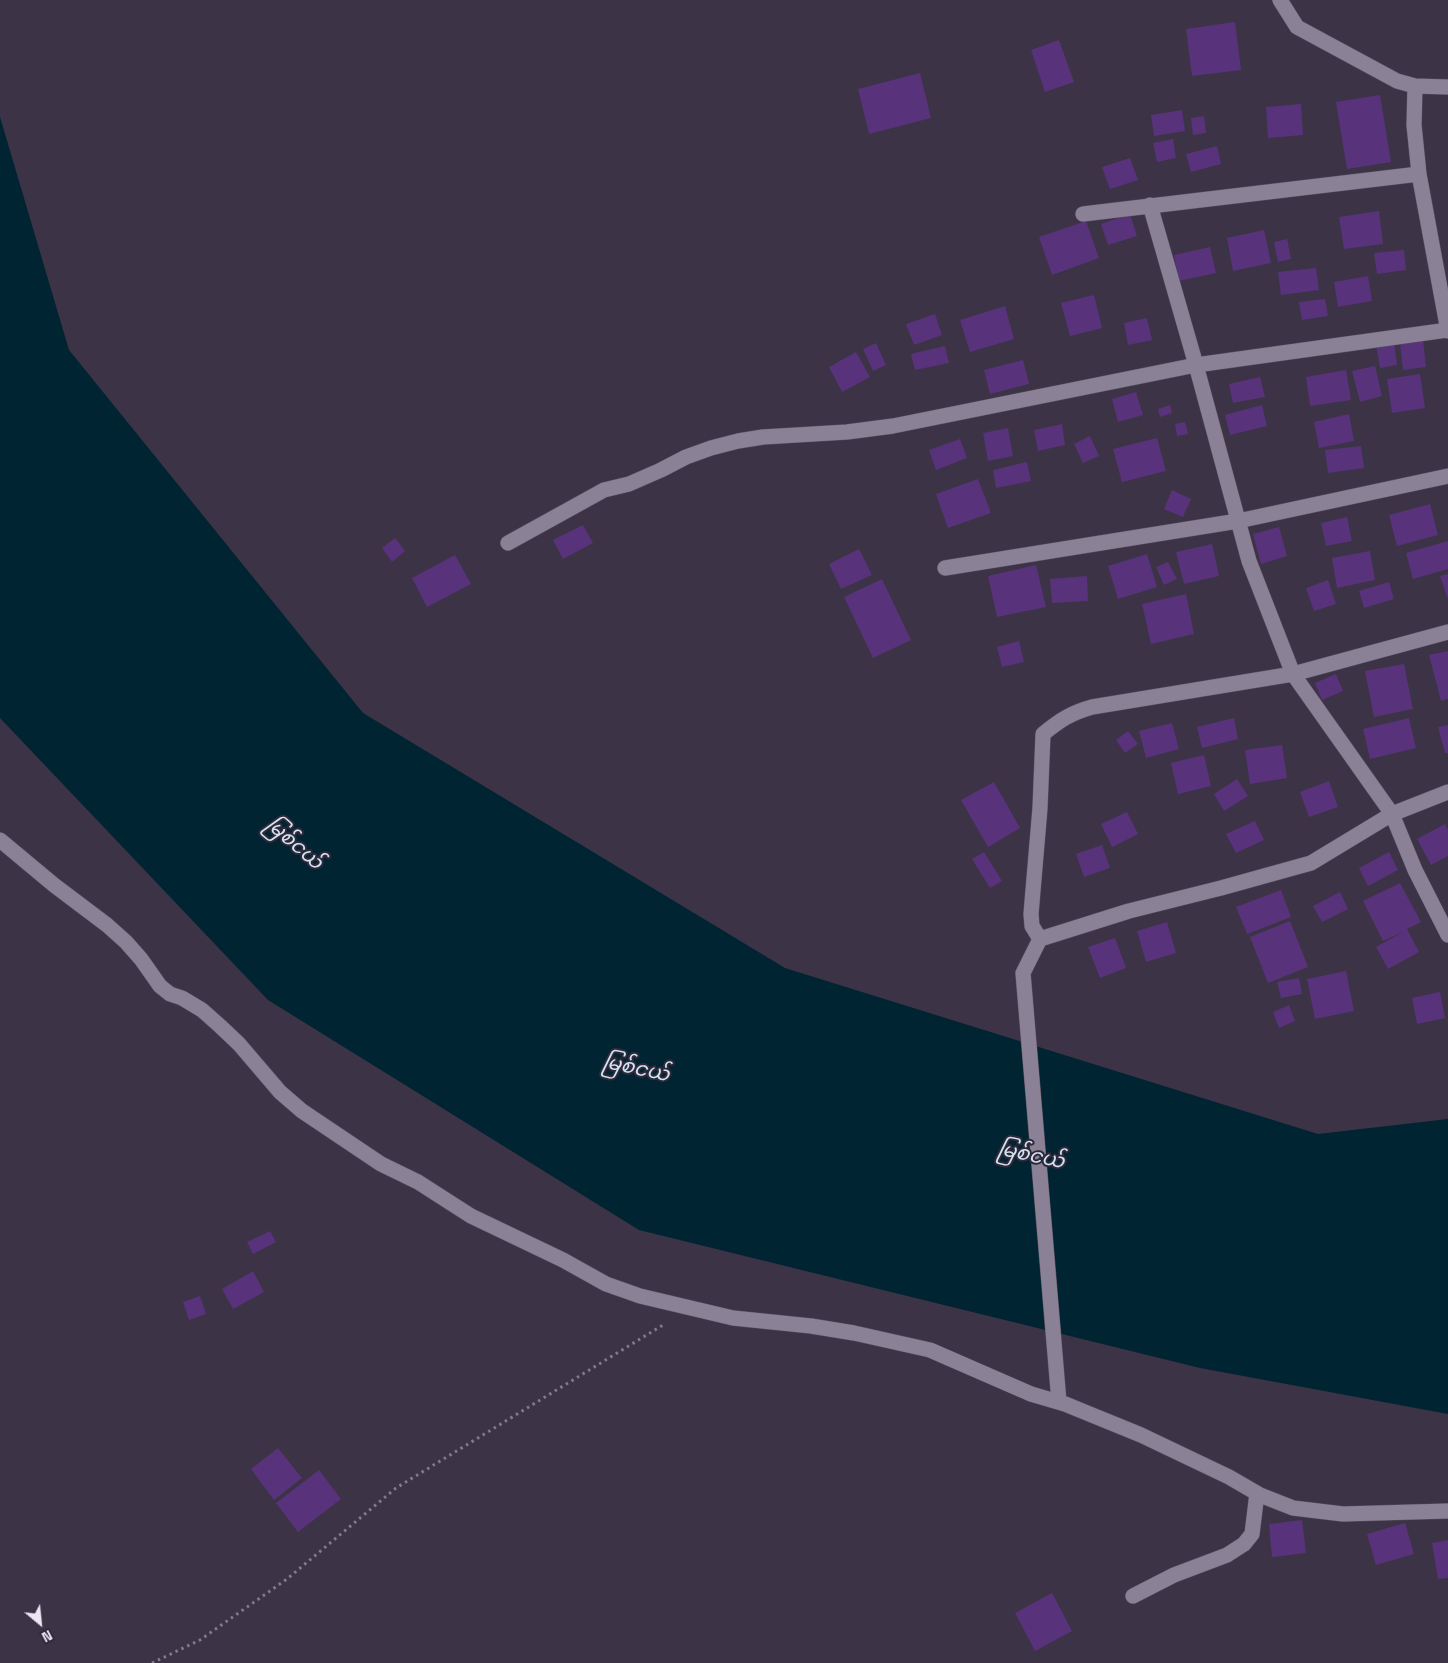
<!DOCTYPE html>
<meta charset="utf-8">
<style>
body{margin:0}
#map{position:relative;width:1448px;height:1663px;overflow:hidden;background:#3c3346;font-family:"Space Grotesk",sans-serif}
canvas{display:block}
.north{position:absolute;left:15px;top:1598px;width:50px;height:50px;-webkit-text-stroke:4px #31293b;paint-order:stroke;rotate:152deg;font-size:14px;font-weight:700;line-height:20px;text-align:center;color:#ece7f3}
.north::after{content:'';display:block;margin:auto;width:18px;height:22px;background:#ece7f3;clip-path:polygon(50% 0,100% 100%,50% 72%,0 100%)}
</style>
<div id="map">
<canvas width="1448" height="1663"></canvas>
<div class="north">N</div>
</div>
<script>
const context = document.querySelector('canvas').getContext('2d');
context.lineJoin = 'round';
function fill(path, color) { context.fillStyle = color; context.fill(path, 'evenodd'); }
function strokePath(path, color, width, dash) { context.strokeStyle = color; context.lineWidth = width; context.lineCap = dash ? 'butt' : 'round'; context.setLineDash(dash || []); context.stroke(path); }
function drawText(font, color, halo, rows, align = 'center') {
  context.font = font + ' "Space Grotesk","Noto Sans Myanmar",sans-serif'; context.lineWidth = 4; context.setLineDash([]); context.textBaseline = 'middle'; context.strokeStyle = halo; context.fillStyle = color; for (const [text, x, y, turn = 0] of rows) {
    context.save(); context.translate(x, y); context.rotate((+turn || 0) * Math.PI / 180); context.textAlign = isNaN(turn) ? turn : align; if (halo) context.strokeText(text, 0, 0); context.fillText(text, 0, 0); context.restore();
  }
}
fill(new Path2D(`
 M0 117 69 350 363 713 785 968 1318 1134 1448 1119V1414L1200 1368 639 1230 268 1000 0 718Z`), '#002432');
fill(new Path2D(`
 M1235 22 1241 70 1192 76 1186 29Z
 M1059 40 1074 82 1045 92 1031 50Z
 M920 73 931 118 869 134 858 89Z
 M1380 95 1391 162 1347 169 1336 102Z
 M1301 104 1303 135 1268 138 1266 107Z
 M1182 110 1185 131 1154 136 1151 115Z
 M1204 116 1206 133 1193 135 1191 118Z
 M1173 139 1176 158 1157 162 1153 143Z
 M1217 146 1221 164 1191 172 1186 154Z
 M1130 158 1138 180 1110 189 1102 167Z
 M1379 211 1383 244 1344 249 1339 217Z
 M1130 214 1137 236 1108 245 1101 224Z
 M1086 221 1099 258 1052 275 1039 237Z
 M1264 230 1271 263 1233 271 1227 238Z
 M1287 239 1291 259 1278 262 1274 242Z
 M1210 247 1216 273 1179 281 1174 255Z
 M1404 250 1406 270 1377 274 1374 253Z
 M1316 268 1319 290 1281 295 1278 272Z
 M1368 276 1372 301 1338 307 1334 282Z
 M1094 295 1102 328 1070 336 1061 303Z
 M1325 299 1328 316 1302 320 1299 302Z
 M1005 306 1014 339 970 352 960 320Z
 M935 314 942 335 914 345 906 324Z
 M1147 318 1152 340 1128 345 1124 323Z
 M1423 340 1426 367 1403 370 1400 343Z
 M1394 342 1397 365 1380 368 1376 345Z
 M876 343 886 365 873 371 863 349Z
 M945 346 949 363 915 370 911 354Z
 M856 352 870 377 842 392 829 367Z
 M1023 360 1029 384 990 394 984 370Z
 M1375 366 1382 396 1360 402 1352 371Z
 M1346 370 1351 400 1310 406 1306 377Z
 M1420 374 1425 408 1392 413 1387 379Z
 M1260 377 1265 397 1233 403 1229 384Z
 M1136 392 1143 415 1118 422 1112 399Z
 M1170 405 1172 413 1160 417 1158 409Z
 M1262 405 1267 426 1230 435 1225 415Z
 M1349 414 1354 441 1319 448 1314 422Z
 M1185 422 1188 434 1177 436 1175 424Z
 M1062 424 1065 445 1038 451 1034 430Z
 M1008 428 1013 456 988 461 983 433Z
 M1090 436 1099 456 1083 463 1074 444Z
 M1157 438 1166 471 1122 482 1113 449Z
 M960 439 967 458 936 470 929 450Z
 M1361 446 1364 468 1328 473 1325 450Z
 M1027 462 1031 481 996 488 993 470Z
 M978 479 991 513 948 528 936 494Z
 M1172 490 1191 499 1183 517 1164 509Z
 M1430 504 1438 535 1397 546 1389 515Z
 M1347 517 1352 541 1326 546 1321 523Z
 M583 525 593 543 563 559 553 540Z
 M1279 527 1287 556 1261 564 1253 534Z
 M395 538 405 551 392 562 382 548Z
 M1448 541V569L1413 579 1406 553Z
 M1212 544 1219 576 1184 584 1176 552Z
 M859 549 872 575 841 589 829 564Z
 M1370 551 1375 580 1337 588 1332 558Z
 M1147 554 1157 587 1118 599 1108 566Z
 M455 555 471 584 427 607 412 578Z
 M1168 562 1177 579 1164 585 1156 567Z
 M1036 565 1046 607 997 617 988 576Z
 M1448 574V599L1440 576Z
 M1087 576 1088 601 1052 603 1050 579Z
 M882 579 911 640 873 658 844 597Z
 M1328 580 1336 604 1314 611 1306 588Z
 M1389 582 1394 599 1364 608 1359 591Z
 M1186 594 1194 634 1151 644 1142 604Z
 M1019 641 1024 662 1002 667 997 647Z
 M1448 651V699L1441 701 1429 655Z
 M1404 664 1413 709 1374 717 1365 671Z
 M1336 674 1343 691 1322 700 1315 683Z
 M1234 718 1238 739 1202 748 1197 727Z
 M1409 718 1416 748 1370 759 1363 729Z
 M1172 723 1179 749 1146 758 1139 731Z
 M1448 725V753H1445L1438 727Z
 M1128 731 1138 744 1125 753 1116 740Z
 M1282 745 1287 778 1250 784 1245 750Z
 M1204 755 1211 786 1178 794 1171 763Z
 M1237 779 1248 796 1224 811 1214 794Z
 M1329 781 1338 807 1309 817 1300 792Z
 M994 782 1020 828 988 847 961 800Z
 M1127 812 1138 834 1112 847 1101 824Z
 M1255 821 1264 840 1236 853 1226 834Z
 M1445 824 1448 830V856L1431 865 1417 839Z
 M1102 845 1110 868 1084 877 1076 854Z
 M984 852 1002 881 990 888 972 859Z
 M1389 852 1398 870 1368 886 1359 868Z
 M1400 883 1421 922 1407 929 1419 952 1388 969 1376 947 1403 932 1383 941 1363 901Z
 M1281 890 1291 917 1247 934 1236 907Z
 M1340 892 1348 909 1322 922 1313 906Z
 M1290 921 1308 967 1268 983 1250 937Z
 M1167 922 1176 953 1146 962 1137 931Z
 M1115 938 1126 968 1100 978 1088 947Z
 M1346 971 1354 1011 1315 1019 1307 979Z
 M1299 978 1302 994 1281 998 1277 982Z
 M1440 992 1445 1018 1417 1024 1412 998Z
 M1289 1005 1295 1021 1279 1028 1273 1012Z
 M270 1231 276 1242 253 1254 247 1242Z
 M253 1271 264 1292 233 1309 222 1289Z
 M200 1296 206 1314 189 1320 183 1302Z
 M278 1448 302 1478 274 1500 251 1469Z
 M319 1470 341 1499 298 1532 276 1503Z
 M1302 1520 1306 1553 1272 1557 1269 1524Z
 M1405 1523 1414 1554 1376 1565 1367 1534Z
 M1448 1540V1578L1438 1579 1432 1543Z
 M1052 1593 1072 1631 1035 1651 1015 1613Z`), '#58337b');
const street = new Path2D(`
 M1280 0 1297 27 1397 81 1415 86 1448 87
 M1415 86 1414 125 1419 174 1448 331
 M1150 205 1196 365 1249 561 1293 674 1392 814 1415 870 1448 935
 M1083 214 1419 174
 M508 543 604 490 629 484 661 470 686 457 711 448 738 441 763 437 847 432 893 426 1196 365 1448 330
 M945 568 1238 521 1448 476
 M0 840 54 885 107 925 126 942 141 959 160 986 170 994 182 998 202 1010 220 1026 239 1044 280 1092 302 1111 381 1164 418 1182 471 1216 563 1260 606 1284 640 1296 733 1318 811 1326 854 1333 930 1350 1031 1394 1065 1404 1141 1435 1229 1477 1260 1495 1293 1508 1343 1514 1448 1511
 M1040 939 1032 926 1031 914 1040 808 1043 734C1060 720 1071 713 1092 707L1293 674 1448 632
 M1059 1402 1023 973 1040 939 1129 911 1221 888 1311 863 1392 814 1448 792
 M1133 1596 1174 1575 1227 1555 1244 1544 1252 1534 1257 1493`);
strokePath(street, '#575060', 16);
strokePath(new Path2D(`
 M152 1663 200 1640 287 1579 396 1488 663 1325`), '#827b8b', 3, [2.5, 4]);
strokePath(street, '#8a8196', 15);
drawText('italic 20px', '#cfe7f2', '#31293b', [
 ["မြစ်ငယ်",294,844,41],
 ["မြစ်ငယ်",636,1069,12],
 ["မြစ်ငယ်",1031,1156,12]
]);
</script>
